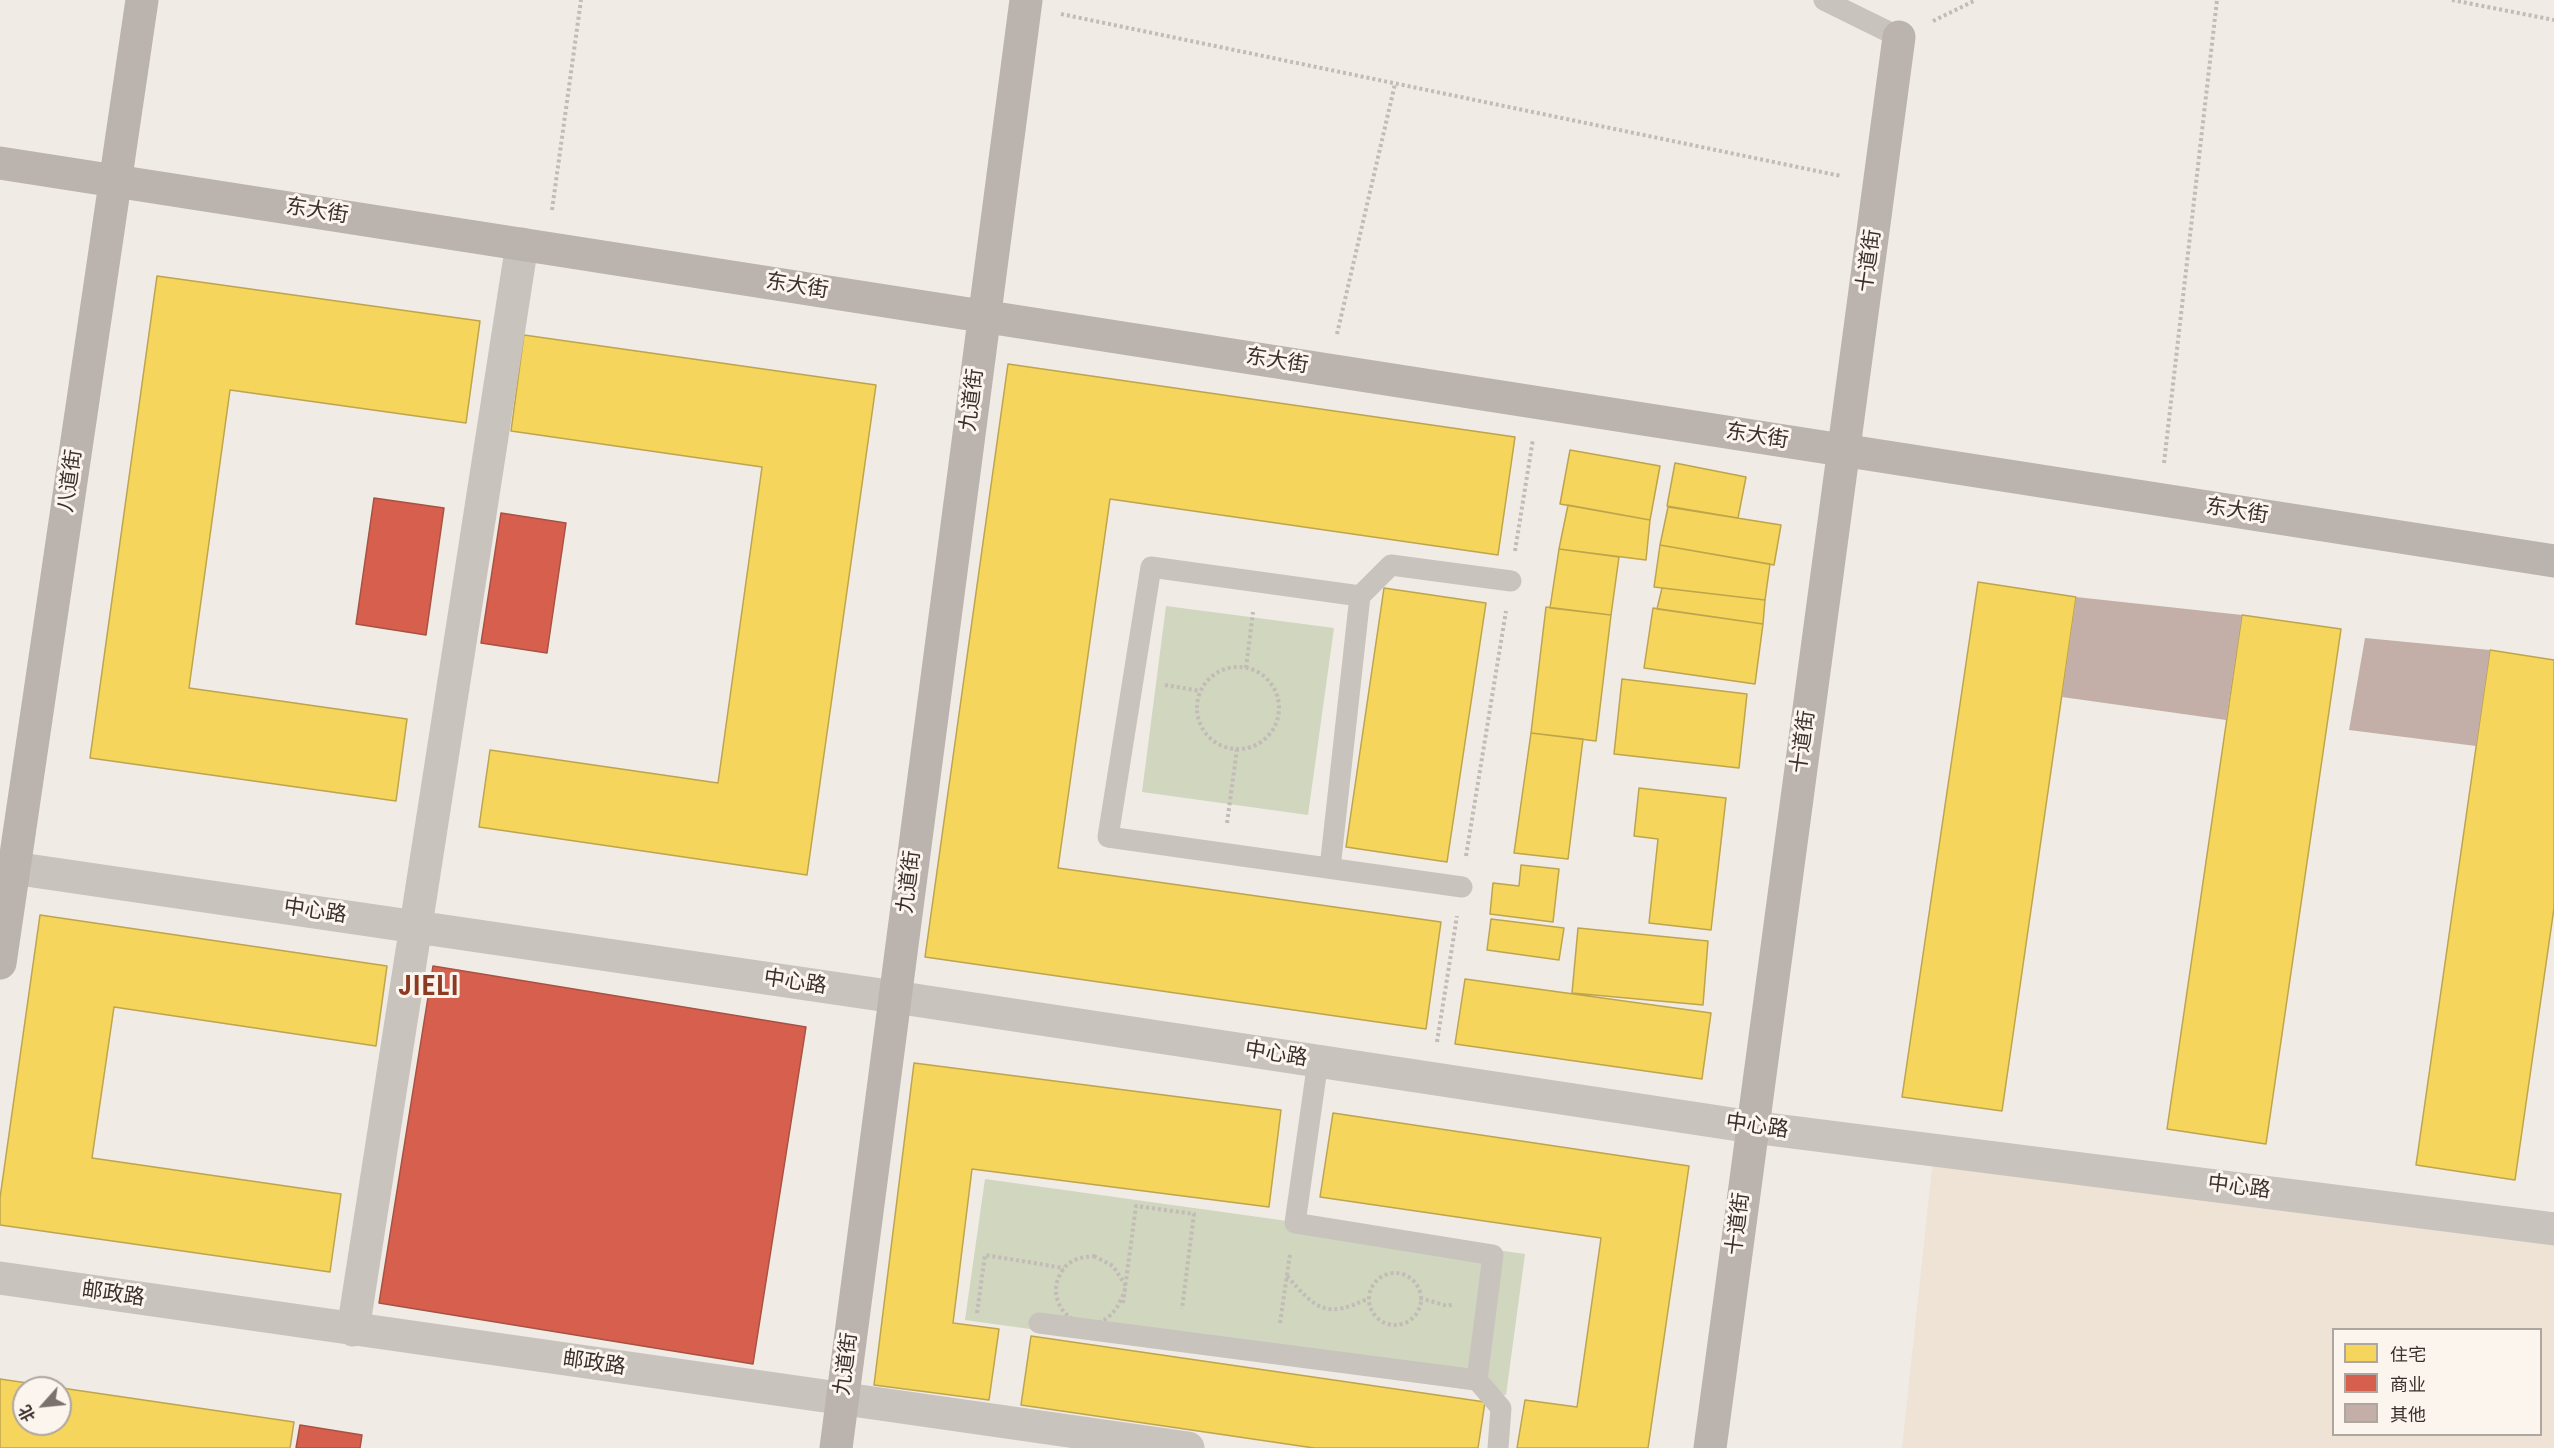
<!DOCTYPE html>
<meta charset="utf-8">
<style>
body{margin:0}
#map{position:relative;width:2554px;height:1448px;overflow:hidden;background:#f0ebe5;font-family:"Roboto Condensed","Noto Sans SC",sans-serif}
canvas{display:block}
.legend{position:absolute;left:2332px;top:1328px;width:210px;height:108px;box-sizing:border-box;background:#fbf5ee;border:2px solid #aea6a0;margin:0;padding:8px 10px;list-style:none;font-size:18px;color:#3b302b}
.legend li{display:flex;align-items:center;gap:12px;height:30px}
.legend b{width:30px;border:2px solid #aea6a0}
.north{position:absolute;left:12px;top:1376px;width:60px;height:60px;box-sizing:border-box;background:#fbf5ee;border:2px solid #aea6a0;border-radius:50%;rotate:243deg;font-size:16px;font-weight:700;line-height:24px;text-align:center;color:#3b302b}
.north::after{content:'';display:block;margin:auto;width:21px;height:27px;background:#7a716c;clip-path:polygon(50% 0,100% 100%,50% 72%,0 100%)}
</style>
<div id="map">
<canvas width="2554" height="1448"></canvas>
<ul class="legend">
<li><b style="height:16px;background:#f6d55c"></b>住宅</li>
<li><b style="height:16px;background:#d6604d"></b>商业</li>
<li><b style="height:16px;background:#c3afa7"></b>其他</li>
</ul>
<div class="north">北</div>
</div>
<script>
const context = document.querySelector('canvas').getContext('2d');
context.lineJoin = 'round';
function fill(path, color) { context.fillStyle = color; context.fill(path, 'evenodd'); }
function strokePath(path, color, width, dash) { context.strokeStyle = color; context.lineWidth = width; context.lineCap = dash ? 'butt' : 'round'; context.setLineDash(dash || []); context.stroke(path); }
function drawText(font, color, halo, rows, align = 'center') {
  context.font = font + ' "Roboto Condensed","Noto Sans SC",sans-serif'; context.lineWidth = 6; context.setLineDash([]); context.textBaseline = 'middle'; context.strokeStyle = halo; context.fillStyle = color; for (const [text, x, y, turn = 0] of rows) {
    context.save(); context.translate(x, y); context.rotate((+turn || 0) * Math.PI / 180); context.textAlign = isNaN(turn) ? turn : align; if (halo) context.strokeText(text, 0, 0); context.fillText(text, 0, 0); context.restore();
  }
}
fill(new Path2D(`
 M1166 606 1334 628 1308 815 1142 792Z
 M985 1179 1525 1254 1506 1395 965 1320Z`), '#d1d6bf');
fill(new Path2D(`
 M1934 1150 2554 1229V1448H1902ZM2334 1330H2540V1434H2334Z`), '#eee3d5');
const homes = new Path2D(`
 M157 276 480 321 466 423 230 390 189 688 407 719 396 801 90 758Z
 M524 335 876 385 807 875 479 827 490 750 718 783 762 467 511 431Z
 M1008 364 1515 437 1498 555 1110 499 1058 868 1441 922 1426 1029 925 957Z
 M1570 450 1660 466 1650 520 1560 504Z
 M1675 463 1746 477 1738 518 1667 506Z
 M1568 505 1650 520 1646 560 1559 549Z
 M1668 507 1781 525 1774 565 1660 545Z
 M1660 545 1770 564 1765 600 1654 587Z
 M1559 549 1619 557 1611 615 1550 608Z
 M1978 582 2076 597 2002 1111 1902 1097Z
 M1384 588 1486 603 1447 862 1346 847Z
 M1662 588 1765 600 1763 624 1657 609Z
 M1546 607 1611 615 1596 741 1531 733Z
 M1653 608 1763 624 1755 684 1644 668Z
 M2242 615 2341 629 2266 1144 2167 1129Z
 M2490 650 2554 660V908L2515 1180 2416 1165Z
 M1622 679 1747 694 1739 768 1614 754Z
 M1531 733 1583 739 1568 859 1514 853Z
 M1639 788 1726 798 1711 930 1649 923 1658 839 1634 836Z
 M1521 865 1559 869 1553 922 1490 914 1493 883 1519 886Z
 M40 915 387 966 376 1046 114 1007 92 1158 341 1194 330 1272 0 1225V1198Z
 M1491 919 1564 928 1559 960 1487 950Z
 M1578 928 1708 941 1703 1005 1572 993Z
 M1465 979 1711 1013 1702 1079 1455 1044Z
 M914 1063 1281 1110 1269 1207 972 1169 953 1323 999 1329 989 1400 874 1385Z
 M1333 1113 1689 1166 1648 1448H1517L1525 1400 1577 1407 1601 1238 1320 1197Z
 M1031 1336 1485 1402 1478 1448H1314L1021 1405Z
 M0 1379 294 1422 290 1448H0ZM24 1388H60V1424H24Z`);
fill(homes, '#f6d55c');
strokePath(homes, '#bea44d', 1.5);
const shops = new Path2D(`
 M374 498 444 508 426 635 356 624Z
 M501 513 566 523 547 653 481 643Z
 M433 966 806 1027 753 1364 379 1303Z
 M300 1425 362 1435 360 1448H296Z`);
fill(shops, '#d6604d');
strokePath(shops, '#a85243', 1.5);
fill(new Path2D(`
 M2076 597 2242 615 2226 720 2062 697Z
 M2365 638 2490 650 2476 746 2349 730Z`), '#c3afa7');
strokePath(new Path2D(`
 M2452 0 2554 20
 M1061 14 1841 176
 M1933 21 1976 0
 M552 210 581 0
 M1337 334 1395 84
 M2164 463 2217 0
 M1515 551 1533 439
 M1197 708a41 41 0 1 1 82 0a41 41 0 1 1-82 0Z
 M1246 668 1253 612
 M1165 685 1200 691
 M1227 823 1237 749
 M1466 856 1506 611
 M1437 1042 1457 916
 M1094 1256 1113 1266 1126 1286C1106 1359 1035 1312 1062 1271 1069 1260 1080 1257 1094 1256Z
 M1369 1299a26 26 0 1 1 52 0a26 26 0 1 1-52 0Z
 M1287 1276C1317 1310 1326 1319 1369 1298
 M1420 1298 1447 1306 1454 1304
 M1123 1303 1136 1206 1194 1214 1182 1309
 M977 1313 985 1255 1064 1268
 M1280 1323 1290 1254`), '#c2bbb6', 4, [3, 3]);
strokePath(new Path2D(`
 M1824 0 1899 37
 M1360 596 1391 565 1511 581
 M1330 868 1360 596 1151 567 1108 837 1462 887
 M1039 1323 1477 1380 1493 1255 1295 1223 1318 1061
 M1477 1380 1501 1408 1498 1448`), '#c9c3be', 21);
strokePath(new Path2D(`
 M0 866 895 997 1752 1127 2554 1229
 M0 1278 1188 1448
 M353 1330 522 244`), '#c9c3be', 33);
strokePath(new Path2D(`
 M0 163 2554 561
 M0 963 142 0
 M836 1448 1026 0
 M1710 1448 1899 37`), '#bab3ae', 33);
drawText('21px', '#3b302b', '#fbf5ee', [
 ["东大街",317,212,9],
 ["十道街",1870,261,-82],
 ["东大街",797,287,9],
 ["东大街",1277,362,9],
 ["九道街",973,400,-83],
 ["东大街",1757,437,9],
 ["八道街",71,481,-82],
 ["东大街",2237,512,9],
 ["十道街",1804,742,-82],
 ["九道街",910,882,-83],
 ["中心路",315,912,8],
 ["中心路",795,983,8],
 ["中心路",1276,1055,9],
 ["中心路",1757,1127,8],
 ["中心路",2239,1188,7],
 ["十道街",1739,1224,-83],
 ["邮政路",113,1295,8],
 ["邮政路",594,1364,8],
 ["九道街",847,1364,-83]
]);
context.letterSpacing = '1.5px';
drawText('bold 27px', '#8c3b22', '#fbf5ee', [
 ["JIELI",429,988]
]);
context.letterSpacing = '0px';
</script>
